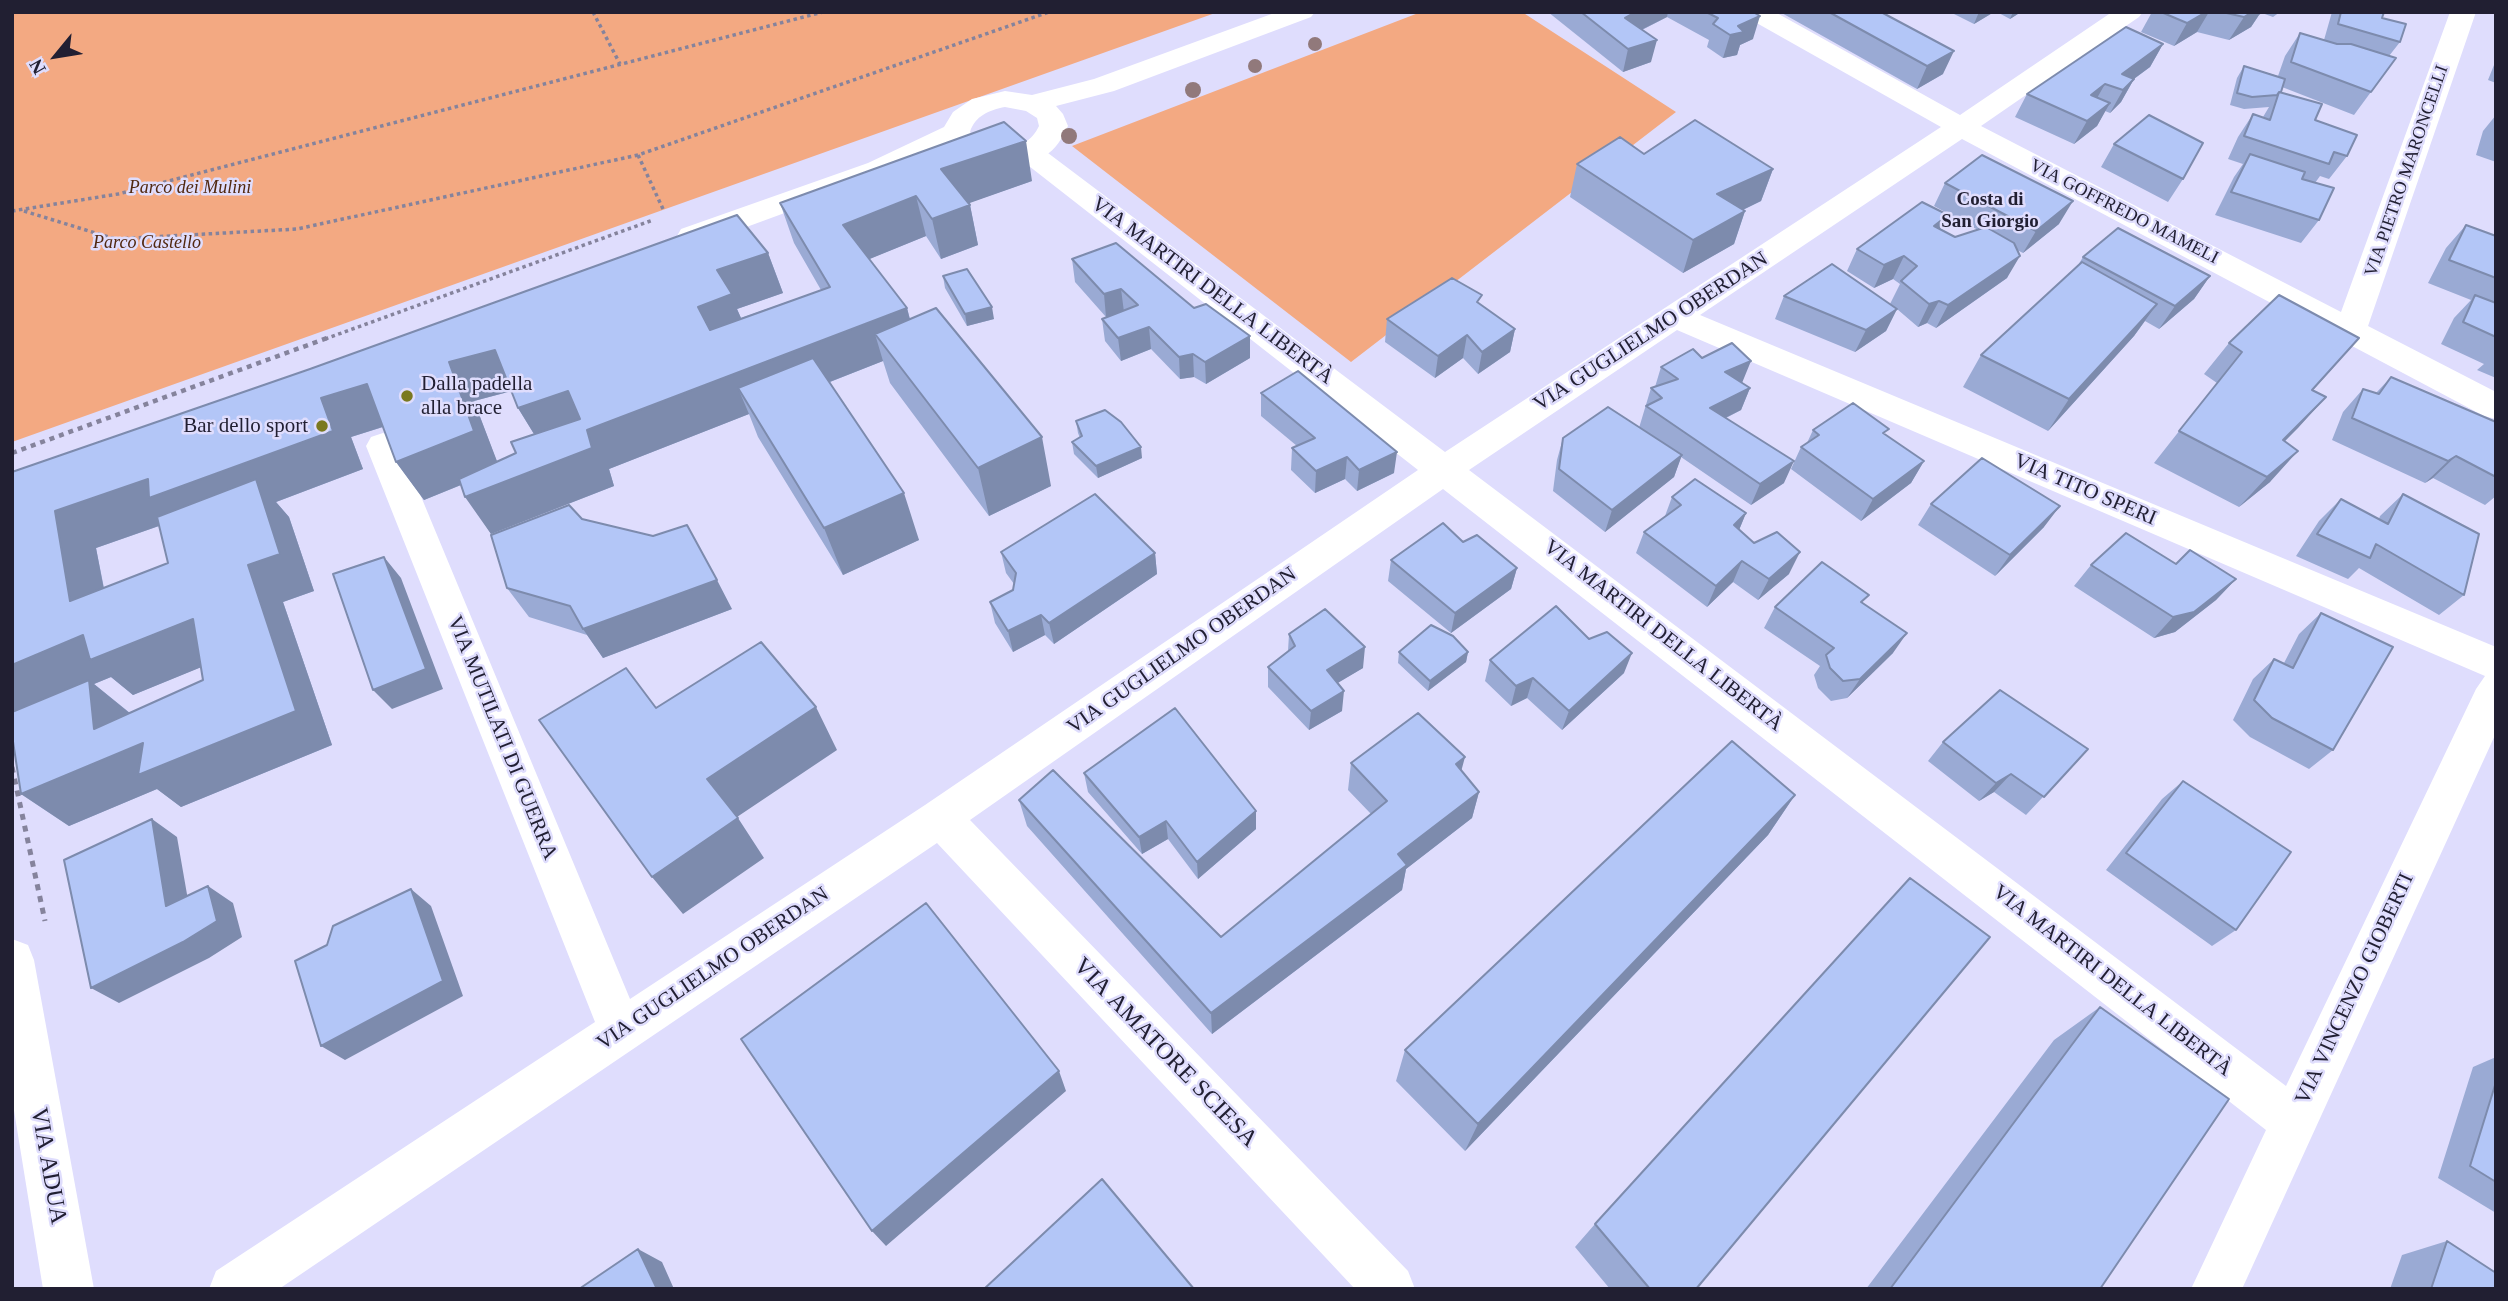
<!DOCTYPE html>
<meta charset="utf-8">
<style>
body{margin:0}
#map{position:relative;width:2508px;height:1301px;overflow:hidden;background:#dfddfd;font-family:Georgia,serif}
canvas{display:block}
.frame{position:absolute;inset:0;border:14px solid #211f32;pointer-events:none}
.north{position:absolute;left:21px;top:21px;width:70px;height:70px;-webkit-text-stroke:5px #dfddfd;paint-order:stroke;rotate:240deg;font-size:19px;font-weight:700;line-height:28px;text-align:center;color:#211f32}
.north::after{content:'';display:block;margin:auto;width:24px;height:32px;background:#211f32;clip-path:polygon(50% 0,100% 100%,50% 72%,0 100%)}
</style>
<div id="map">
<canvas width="2508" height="1301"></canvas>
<div class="frame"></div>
<div class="north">N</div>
</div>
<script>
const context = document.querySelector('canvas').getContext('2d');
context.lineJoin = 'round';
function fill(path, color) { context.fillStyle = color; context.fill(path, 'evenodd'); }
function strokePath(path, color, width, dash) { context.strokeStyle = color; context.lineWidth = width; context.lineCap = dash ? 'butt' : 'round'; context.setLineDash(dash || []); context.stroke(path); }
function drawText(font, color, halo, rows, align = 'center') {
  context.font = font + ' Georgia,serif'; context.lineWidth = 5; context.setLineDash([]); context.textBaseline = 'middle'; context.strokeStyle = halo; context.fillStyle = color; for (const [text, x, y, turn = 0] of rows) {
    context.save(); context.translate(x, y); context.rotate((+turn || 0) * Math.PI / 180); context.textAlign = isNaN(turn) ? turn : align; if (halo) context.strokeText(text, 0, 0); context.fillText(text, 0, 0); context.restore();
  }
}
fill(new Path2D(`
 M12 12H1218L12 442Z
 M1421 12H1522L1676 112 1351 362 1072 146Z`), '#f3a982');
strokePath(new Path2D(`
 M593 12 620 64
 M638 155 663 209
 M12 211 118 194 823 12
 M24 211 115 239 297 229 638 155 1049 12
 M325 339 653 220`), '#85839c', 3.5, [3.5, 3.5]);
strokePath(new Path2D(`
 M12 453 330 337`), '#85839c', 4.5, [5, 5]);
strokePath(new Path2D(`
 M12 767 45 921`), '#85839c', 5, [6, 6]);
fill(new Path2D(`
 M1742 12H1775L1960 115 2112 12H2143L2139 17 1981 126 2341 312 2450 12H2476L2368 326 2496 392V419L2484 416 1962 139 1700 315 2496 647V733L2242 1289H2191L2266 1130 1443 489 970 820 1408 1271 1415 1289H1355L937 843 279 1289H209L216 1271 595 1022 366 446 371 437 383 433 395 437 400 446 630 999 925 805 1418 470 1020 159 1016 153 1020 147 1030 144 1040 147 1445 452 1941 127 1746 17ZM1677 330 2485 676 2476 689 2286 1086 1469 470Z
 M12 939 28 945 34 960 94 1289H43L12 1098Z`), '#fff');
fill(new Path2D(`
 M1277 12H1315L1311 17 1114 91 1056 106 1063 114 1068 126C1062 138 1056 150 1044 156 1020 169 965 171 950 146L888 175 703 243 692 246 681 243 677 236 681 229 868 163 944 127 953 112 972 99 1005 91 1032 95 1094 79ZM1005 107 1026 111 1037 118 1039 126C1027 152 999 150 976 142L970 132C975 116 989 110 1005 107Z`), '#fff');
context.fillStyle = '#91797b';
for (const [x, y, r] of [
 [1315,44,7],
 [1255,66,7],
 [1193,90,8],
 [1069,136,8]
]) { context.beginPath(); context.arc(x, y, r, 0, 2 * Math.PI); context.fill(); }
fill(new Path2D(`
 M1548 12H1753V39L1740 45 1737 55 1723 58 1707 47 1709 40 1667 17 1642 30 1651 62 1623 72Z
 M1780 12H1881L1943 74 1917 89Z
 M1954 12H1994L1974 24 1954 14Z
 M1997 12H2021L2010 19Z
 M2152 12H2280L2273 17 2262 13 2259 15 2251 27 2229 40 2197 32 2174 46 2141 32Z
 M2332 12H2384L2382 18 2400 42 2389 56 2379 81 2354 115 2282 87 2281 92 2315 120 2347 156 2329 179 2320 176 2315 183 2319 220 2301 243 2215 215 2234 177 2243 164 2228 159 2238 137 2253 114 2263 117 2269 107 2244 109 2230 105 2237 78 2244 66 2278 76 2285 56 2300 33 2324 40Z
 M2163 44 2150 67 2134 79 2121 102 2110 113 2105 111 2097 126 2074 144 2015 117 2027 94Z
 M2496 60V83L2488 80Z
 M2496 115V162L2476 155 2483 131Z
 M2114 144 2183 179 2168 202 2101 167Z
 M1644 154 1773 169 1761 201 1743 210 1745 211 1734 244 1683 273 1570 197 1577 164Z
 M1032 181 968 203 970 205 978 245 941 259 926 236 869 259 907 308 910 319 1051 486 989 516 890 383 883 361 830 382 919 540 843 575 758 437 749 414 609 469 614 486 491 534 461 485 424 500 396 462 383 427 351 437 363 469 276 502 289 517 314 591 283 602 332 745 181 807 157 789 69 826 21 794 12 472 768 253 783 293 737 309 741 318 821 290 794 243 780 203ZM512 391 518 408 534 434 516 453 497 462 474 401ZM159 526 168 563 104 588 96 548ZM201 667 203 680 130 713 94 684 111 677 133 695Z
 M1945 183 2059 224 2023 253 2017 250 2007 278 1936 328 1927 323 1918 327 1897 309 1886 331 1855 352 1775 319 1784 296 1890 304 1900 284 1893 279 1874 288 1847 271 1857 249 1941 230 1955 237 1978 230 1934 206Z
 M2466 225 2496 236V378L2477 370 2484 364 2441 344 2454 318 2471 300 2428 283 2446 248Z
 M2083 257 2210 276 2194 299 2159 329 2145 321 2134 336 2048 431 1963 387 1981 355 2077 267Z
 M1072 259 1194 308 1250 336V358L1206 384 1194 377 1180 379 1151 349 1121 361 1105 341 1102 319 1106 317 1075 282Z
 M943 276 994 319 967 326 945 288Z
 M1480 305 1515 329 1510 352 1478 374 1463 358 1435 378 1385 342 1387 319Z
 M2359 338 2313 390 2326 397 2285 441 2270 482 2239 507 2154 463 2217 383 2204 374 2229 343Z
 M1702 358 1750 388 1741 410 1726 418 1784 483 1751 505 1681 457 1674 477 1605 532 1553 491 1557 460 1563 438 1639 428 1651 388 1655 387 1661 367Z
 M2391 377 2496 422V496L2485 505 2433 478 2425 483 2332 440 2343 412 2363 389 2376 393Z
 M1261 393 1394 473 1357 491 1345 479 1315 493 1291 470 1292 448 1297 446 1261 416Z
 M1076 421 1142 458 1098 478 1074 454 1072 442 1080 438 1078 433Z
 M1813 430 1886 435 1924 461 1911 483 1861 521 1791 469 1801 447 1807 443Z
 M2403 494 2464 595 2439 615 2359 568 2348 579 2296 556 2319 521 2341 499 2379 519 2380 516Z
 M1672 497 1746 513 1739 530 1789 574 1758 600 1733 582 1707 607 1636 553 1644 532 1665 516Z
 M1931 504 2044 527 1995 576 1918 525Z
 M582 519 732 609 603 658 587 635 529 617 507 588Z
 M1463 542 1517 568 1511 589 1451 633 1388 581 1391 560Z
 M1001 552 1155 553 1157 574 1054 644 1045 635 1013 652 995 623 990 602 1013 590 1014 584 1006 573Z
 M2176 564 2236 579 2216 600 2175 632 2154 638 2074 586 2091 565Z
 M1864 604 1893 653 1847 698 1831 701 1818 688 1814 675 1820 666 1764 628 1775 607Z
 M2321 613 2333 750 2309 769 2250 737 2233 720 2253 679 2274 659 2284 663 2299 634Z
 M1289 634 1363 668 1337 683 1342 711 1309 730 1268 687V667L1288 651Z
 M1399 652H1468L1466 662 1428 691 1398 663Z
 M1490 660 1624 673 1562 730 1527 698 1511 706 1485 681Z
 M1943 742 2088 749 2026 815 1994 792 1979 801 1928 761Z
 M1351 763 1461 771 1479 792 1472 818 1406 869 1402 890 1212 1034 1027 826 1019 800 1221 937 1371 814 1348 790Z
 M1084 773 1256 811V829L1198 879 1168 839 1142 854 1088 792Z
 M2183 781 2236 930 2212 946 2106 870 2162 799Z
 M1795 795 1768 835 1465 1151 1396 1081 1405 1050Z
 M2100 1007V1289H1866L2054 1040Z
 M2496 1057V1213L2438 1178 2473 1067Z
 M1595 1224 1696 1289H1610L1575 1247Z
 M2447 1241 2496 1289H2390L2402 1255Z`), '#9aaad4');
fill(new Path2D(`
 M1636 12H1668L1667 17 1619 41 1625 18Z
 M1979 12H1994L1974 24Z
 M2013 12H2021L2010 19Z
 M2206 12H2209L2197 32 2174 46 2187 23Z
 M2252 12H2262L2259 15 2251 27 2229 40 2244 17Z
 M1760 16 1753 39 1740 45 1737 55 1723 58 1730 35 1738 26Z
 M1657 40 1651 62 1623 72 1628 49Z
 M2163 44 2150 67 2120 89 2122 74Z
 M1954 51 1943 74 1917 89 1927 66Z
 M2134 79 2121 102 2110 113 2123 90Z
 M2105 84 2092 107 2079 118 2091 95Z
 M2110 103 2097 126 2074 144 2087 121Z
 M1026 141 1032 181 950 210 941 169Z
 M1773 169 1761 201 1707 227 1717 194Z
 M916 196 926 236 855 265 843 225Z
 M2073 201 2059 224 2023 253 2036 231Z
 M970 205 978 245 941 259 932 219Z
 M1745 211 1734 244 1683 273 1693 240Z
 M1948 215 1937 238 1934 226Z
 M768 253 783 293 737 309 748 334 715 346 698 307 717 270Z
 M1904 256 1893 279 1874 288 1884 265Z
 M2020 256 2007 278 1936 328 1948 305Z
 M2210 276 2194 299 2159 329 2175 306Z
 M1121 289 1124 312 1106 317 1104 294Z
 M1939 301 1927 323 1918 327 1929 304Z
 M2157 304 2134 336 2048 431 2069 399Z
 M992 307 994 319 967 326 965 314Z
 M907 308 917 348 875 334 883 361 753 412 738 388 749 414 609 469 614 486 491 534 465 497 542 447 518 408 568 391Z
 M1897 309 1886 331 1855 352 1866 330Z
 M1149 327 1151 349 1121 361 1118 338Z
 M1515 329 1510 352 1478 374 1482 352Z
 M1467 335 1463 358 1435 378 1438 356Z
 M1250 336V358L1206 384 1205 362Z
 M2359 338 2331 370 2284 421 2312 390Z
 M495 350 519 389 474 401 500 469 424 500 396 462 449 362Z
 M1193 354 1194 377 1180 379 1179 357Z
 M1751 361 1742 383 1725 372Z
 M367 384 395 423 351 437 363 469 276 502 289 517 314 591 283 602 332 745 181 807 157 789 69 826 21 794 124 751 94 729 90 686 17 718 12 714V665L83 635 105 654 193 619 231 655 133 695 111 677 94 684 132 715 136 746 143 743 168 763 296 711 248 565 280 554 265 506 186 535 173 521 96 548 113 637 70 601 55 511 148 479 162 493 333 431 321 398Z
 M1750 388 1741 410 1701 430 1710 408Z
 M2326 397 2298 428 2255 471 2283 440Z
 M1042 437 1051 486 989 516 978 468Z
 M1141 447 1142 458 1098 478 1096 466Z
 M2298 451 2270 482 2239 507 2267 477Z
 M1397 452 1394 473 1357 491 1359 470Z
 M1682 455 1674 477 1605 532 1612 510Z
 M2456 456 2433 478 2425 483 2448 461Z
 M1347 457 1345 479 1315 493 1316 471Z
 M1794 461 1784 483 1751 505 1760 484Z
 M1924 461 1911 483 1861 521 1873 499Z
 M904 493 919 540 843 575 824 528Z
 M2060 506 2044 527 1995 576 2010 555Z
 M1746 513 1737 535 1734 525Z
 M1800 552 1789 574 1758 600 1769 579Z
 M1155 553 1157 574 1054 644 1049 623Z
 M384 557 401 578 443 689 392 709 373 690Z
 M1742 561 1733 582 1707 607 1716 586Z
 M1517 568 1511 589 1451 633 1455 613Z
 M2236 579 2216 600 2175 632 2154 638 2173 617Z
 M717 580 732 609 603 658 583 629Z
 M1041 615 1045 635 1013 652 1008 631Z
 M1907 633 1893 653 1847 698 1860 679Z
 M1365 647 1363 668 1326 690 1327 670Z
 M1468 652 1466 662 1428 691 1430 681Z
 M1632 653 1624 673 1562 730 1569 711Z
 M1533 678 1527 698 1511 706 1516 686Z
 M1344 691 1342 711 1309 730 1311 711Z
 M816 707 837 750 734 819 707 779Z
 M1465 757 1458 783 1456 764Z
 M2011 774 1994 792 1979 801 1996 783Z
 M1479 792 1472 818 1406 869 1402 890 1212 1034 1211 1013 1398 854Z
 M1795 795 1768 835 1465 1151 1478 1124Z
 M1256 811V829L1198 879 1197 862Z
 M738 818 764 858 683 914 652 877Z
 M152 819 177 837 192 923 166 906Z
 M1166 821 1168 839 1142 854 1139 837Z
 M208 886 233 903 242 937 209 958 119 1003 91 988Z
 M411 889 431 906 463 996 345 1060 321 1046Z
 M1059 1071 1066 1091 886 1246 872 1231Z
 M638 1249 662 1262 674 1289H657Z`), '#7d8bad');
const building = new Path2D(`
 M1581 12H1636L1625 18 1657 40 1628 49Z
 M1706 12H1753L1760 16 1738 26 1744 32 1730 35 1713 24 1718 18Z
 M1829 12H1881L1954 51 1927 66Z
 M2161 12H2206L2187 23Z
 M2222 12H2252L2244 17Z
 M2341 12H2384L2382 18 2406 24 2400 42 2338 24Z
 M2126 27 2163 44 2122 74 2134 79 2123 90 2105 84 2091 95 2110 103 2087 121 2027 94Z
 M2300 33 2337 44H2351L2396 58 2371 92 2291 62Z
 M2244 66 2285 79 2281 92H2279L2277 95 2252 97 2237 93Z
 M2279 92 2322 104 2315 120 2357 135 2347 156 2334 152 2329 164 2244 136 2253 114 2270 120Z
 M2149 115 2203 143 2183 179 2114 144Z
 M1695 120 1773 169 1717 194 1745 211 1693 240 1577 164 1620 137 1644 154Z
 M1004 122 1026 141 941 169 970 205 932 219 916 196 843 225 907 308 587 430 592 448 465 497 459 479 516 453 511 442 580 419 568 391 518 408 495 350 449 362 474 431 396 462 367 384 321 398 333 431 149 498 148 479 55 511 70 601 168 563 157 517 256 479 280 554 248 565 296 711 138 775 143 743 21 794 12 735V712L89 680 94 729 203 680 193 619 90 660 83 635 12 665V472L310 369 737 215 768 253 717 270 732 294 698 307 710 330 830 287 780 203Z
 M2250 154 2305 172 2302 179 2334 188 2319 220 2231 192Z
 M1982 155 2073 201 2036 231 1945 183Z
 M1922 202 1948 215 1934 226 1955 237 1986 227 2014 243 2020 256 1948 305 1939 301 1929 304 1901 281 1917 266 1904 256 1884 265 1857 249Z
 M2466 225 2496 236V278L2449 260Z
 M2118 228 2210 276 2175 306 2083 257Z
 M1116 243 1194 308 1206 304 1250 336 1205 362 1193 354 1179 357 1149 327 1118 338 1102 319 1138 305 1121 289 1104 294 1072 259Z
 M2082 262 2157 304 2069 399 1981 355Z
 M1832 264 1897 309 1866 330 1784 296Z
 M967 269 992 307 965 314 943 276Z
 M1452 278 1482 295 1477 302 1515 329 1482 352 1467 335 1438 356 1387 319Z
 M2279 295 2359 338 2312 390 2326 397 2283 440 2298 451 2267 477 2179 431 2242 352 2229 343Z
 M2475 295 2496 303V337L2463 322Z
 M936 308 1042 437 978 468 875 334Z
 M1732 343 1751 361 1725 372 1750 388 1710 408 1794 461 1760 484 1646 406 1662 398 1651 388 1678 379 1661 367 1693 349 1702 358Z
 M813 358 904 493 824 528 738 388Z
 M1298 371 1397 452 1359 470 1347 457 1316 471 1292 448 1315 438 1261 393Z
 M2391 377 2496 422V477L2456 456 2448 461 2352 418 2363 389 2379 394Z
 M1853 403 1889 429 1883 433 1924 461 1873 499 1801 447 1819 435 1813 430Z
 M1608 407 1682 455 1612 510 1559 469 1563 438Z
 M1105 410 1121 422 1141 447 1096 466 1072 442 1082 436 1076 421Z
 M1982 458 2060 506 2010 555 1931 504Z
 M1695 479 1746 513 1734 525 1754 543 1777 532 1800 552 1769 579 1742 561 1716 586 1644 532 1681 505 1672 497Z
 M1095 494 1155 553 1049 623 1041 615 1008 631 990 602 1013 590 1016 573 1001 552Z
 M2403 494 2479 534 2464 595 2376 544 2370 558 2317 534 2341 499 2388 524Z
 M569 505 582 519 653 536 687 525 717 580 583 629 570 606 507 588 491 535Z
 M1443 523 1463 542 1477 535 1517 568 1455 613 1391 560Z
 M2126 533 2176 564 2190 550 2236 579 2194 612 2173 617 2091 565Z
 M384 557 426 669 373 690 333 574Z
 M1822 562 1869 595 1861 602 1907 633 1860 679 1843 681 1830 668 1826 655 1834 648 1775 607Z
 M1556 606 1589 639 1607 632 1632 653 1569 711 1533 678 1516 686 1490 660Z
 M1325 609 1365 647 1327 670 1344 691 1311 711 1268 667 1295 646 1289 634Z
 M2321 613 2393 647 2333 750 2272 718 2254 700 2274 659 2293 668Z
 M1431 625 1453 636 1468 652 1430 681 1399 652Z
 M761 642 816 707 707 779 738 818 652 877 539 720 626 668 656 708Z
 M2000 690 2088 749 2044 797 2011 774 1996 783 1943 742Z
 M1175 708 1256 811 1197 862 1166 821 1139 837 1084 773Z
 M1418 713 1465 757 1456 764 1479 792 1398 854 1407 865 1211 1013 1019 800 1053 770 1221 937 1387 801 1351 763Z
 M1732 741 1795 795 1478 1124 1405 1050Z
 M2183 781 2291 852 2236 930 2126 853Z
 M152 819 166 906 208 886 217 921 183 942 91 988 64 860Z
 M1910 878 1990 937 1696 1289H1650L1595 1224Z
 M411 889 443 981 321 1046 295 961 327 945 333 926Z
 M926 903 1059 1071 872 1231 741 1039Z
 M2100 1007 2229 1099 2100 1289H1890Z
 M2496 1082V1182L2470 1166Z
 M1102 1179 1194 1289H984Z
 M2447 1241 2496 1273V1289H2431Z
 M638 1249 657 1289H579Z`);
fill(building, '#b3c6f7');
strokePath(building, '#7d8bad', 2);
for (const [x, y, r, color] of [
 [407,396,7,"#7a791f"],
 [322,426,7,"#7a791f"]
]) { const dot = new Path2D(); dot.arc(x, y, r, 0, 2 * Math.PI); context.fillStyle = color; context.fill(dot); strokePath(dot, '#dfddfd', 2.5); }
drawText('18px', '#211f32', '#dfddfd', [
 ["VIA PIETRO MARONCELLI",2407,171,-71],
 ["VIA GOFFREDO MAMELI",2124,212,27]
]);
drawText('italic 18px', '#512810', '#dfddfd', [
 ["Parco dei Mulini",190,188],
 ["Parco Castello",147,243]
]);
drawText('bold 19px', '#211f32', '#dfddfd', [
 ["Costa di",1990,200],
 ["San Giorgio",1990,222]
]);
drawText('21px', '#211f32', '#dfddfd', [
 ["VIA MARTIRI DELLA LIBERTÀ",1212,291,37],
 ["VIA GUGLIELMO OBERDAN",1651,332,-33],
 ["VIA TITO SPERI",2085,490,23],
 ["VIA MARTIRI DELLA LIBERTÀ",1663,636,38],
 ["VIA GUGLIELMO OBERDAN",1182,651,-35],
 ["VIA MUTILATI DI GUERRA",502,738,68],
 ["VIA GUGLIELMO OBERDAN",713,969,-34],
 ["VIA MARTIRI DELLA LIBERTÀ",2112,981,38],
 ["VIA VINCENZO GIOBERTI",2355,989,-65]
]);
drawText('21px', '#211f32', '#dfddfd', [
 ["Dalla padella",421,384],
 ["alla brace",421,408],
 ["Bar dello sport",308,426,"right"]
], 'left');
drawText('24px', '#211f32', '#dfddfd', [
 ["VIA AMATORE SCIESA",1165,1053,46],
 ["VIA ADUA",48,1166,80]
]);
</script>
